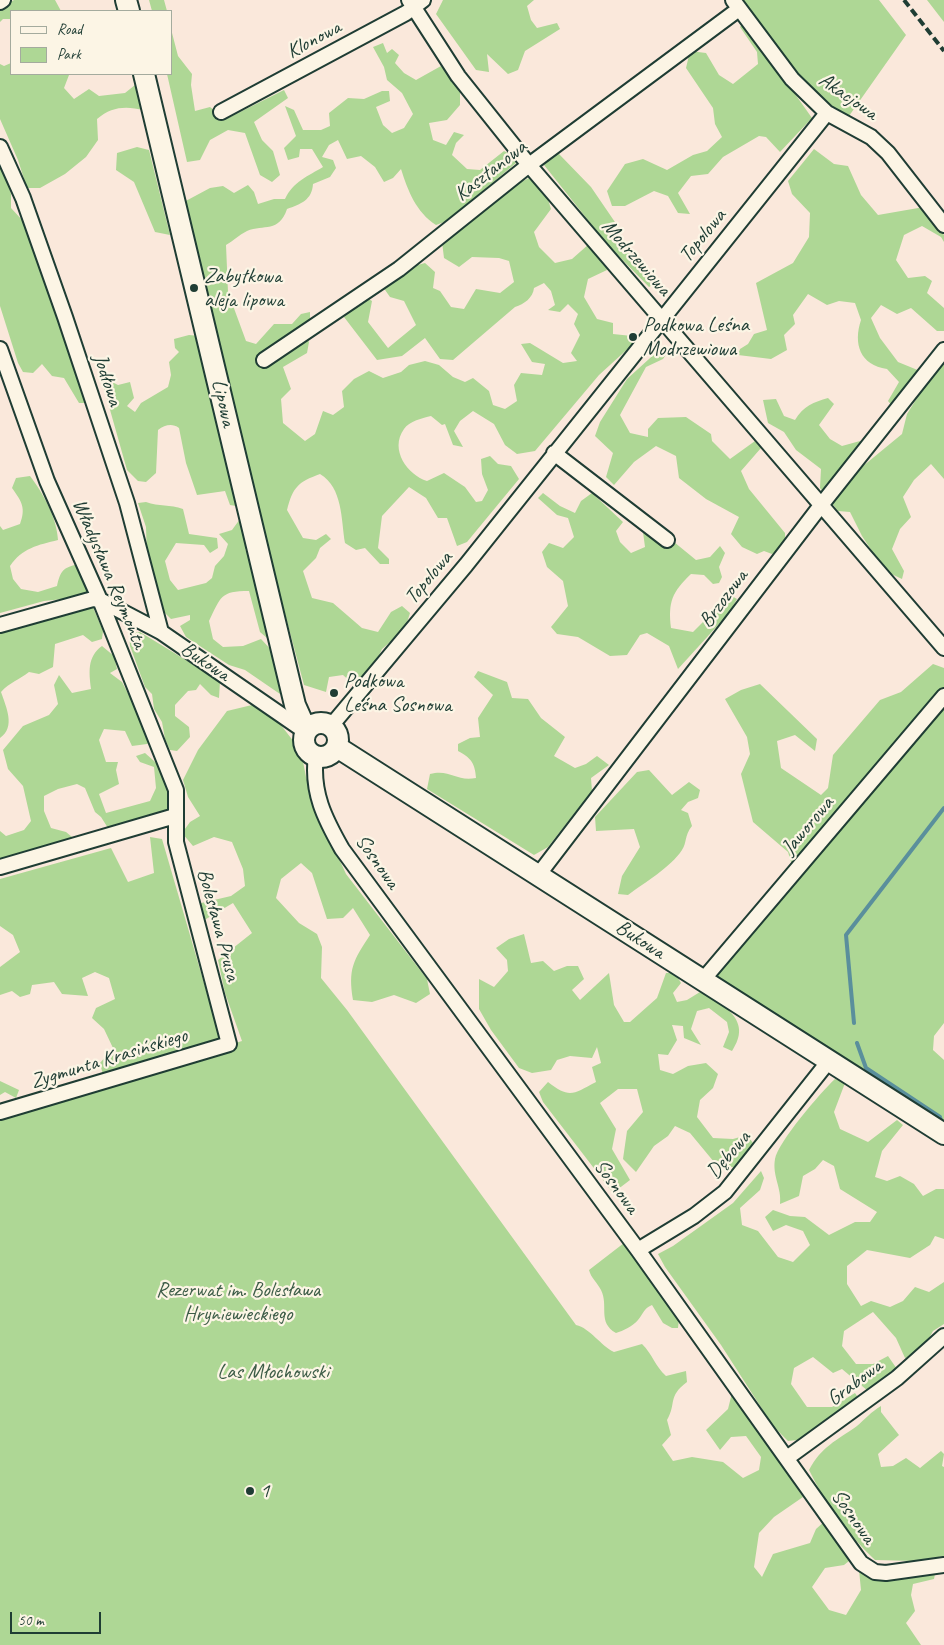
<!DOCTYPE html>
<meta charset="utf-8">
<style>
body{margin:0}
#map{position:relative;width:944px;height:1645px;overflow:hidden;background:#fae8db;font-family:Caveat,sans-serif}
canvas{display:block}
.legend{position:absolute;left:10px;top:10px;width:162px;height:65px;box-sizing:border-box;background:#fcf5e5;border:1px solid #a4ab9e;margin:0;padding:6px 9px;list-style:none;font-size:15px;color:#1f3d34}
.legend li{display:flex;align-items:center;gap:10px;height:25px}
.legend b{width:25px;border:1px solid #a4ab9e}
.scale{position:absolute;left:10px;top:1612px;width:91px;height:22px;box-sizing:border-box;border:2px solid #1f3d34;border-top:0;padding-left:6px;font-size:15px;line-height:18px;white-space:nowrap;color:#1f3d34;-webkit-text-stroke:4px #fcf5e5;paint-order:stroke}
</style>
<div id="map">
<canvas width="944" height="1645"></canvas>
<ul class="legend">
<li><b style="height:6px;background:#fcf5e5"></b>Road</li>
<li><b style="height:14px;background:#aed795"></b>Park</li>
</ul>
<div class="scale">50 m</div>
</div>
<script>
const context = document.querySelector('canvas').getContext('2d');
context.lineJoin = 'round';
function fill(path, color) { context.fillStyle = color; context.fill(path, 'evenodd'); }
function strokePath(path, color, width, dash) { context.strokeStyle = color; context.lineWidth = width; context.lineCap = dash ? 'butt' : 'round'; context.setLineDash(dash || []); context.stroke(path); }
function drawText(font, color, halo, rows, align = 'center') {
  context.font = font + ' Caveat,sans-serif'; context.lineWidth = 4.5; context.setLineDash([]); context.textBaseline = 'middle'; context.strokeStyle = halo; context.fillStyle = color; for (const [text, x, y, turn = 0] of rows) {
    context.save(); context.translate(x, y); context.rotate((+turn || 0) * Math.PI / 180); context.textAlign = isNaN(turn) ? turn : align; if (halo) context.strokeText(text, 0, 0); context.fillText(text, 0, 0); context.restore();
  }
}
fill(new Path2D(`
 M14 0H55L61 11H11V19H3L0 22V8Z
 M149 0H164L167 11H152Z
 M443 0H534L527 6 531 20 537 28 557 23 560 29 525 51 518 70 508 74 487 54 489 72 476 70 436 14Z
 M739 0H879L906 35 849 116 817 97 795 76Z
 M927 0H944V22Z
 M744 22 812 118 780 152 766 137 759 136 723 157 708 174 691 176 678 193 690 214 678 213 668 196 654 191 625 206H612L607 191 625 164 643 159 667 170 693 155 707 151 722 137 715 124 713 108 686 68 690 51 706 53 719 75 733 84 758 64 757 52 740 27Z
 M171 29 178 56 192 74 191 85 195 111 210 107 226 119 284 90 288 98 254 122 262 140 273 151 280 175 272 182 260 175 245 133 228 130 210 140 200 160 187 162 167 74H171Z
 M383 43 387 53 392 49 399 55 395 63 404 73 416 80 441 66 460 92V105L447 120 429 123 433 140 446 145 454 132 464 135 456 143 452 155 467 169 480 170 504 151 513 156 516 163 447 221 436 225C416 212 408 191 401 169L393 178 384 182 375 167 361 156 347 159 338 140 329 145 322 157 333 160 336 168 330 177 313 184C312 200 301 204 287 209 279 233 264 224 247 231 239 235 233 241 226 245L228 292 246 341 256 344 274 324H292L301 314 310 312V322L302 327 309 342 307 353 283 367 291 389 281 399 283 423 305 441 315 434 323 411 333 415 344 407 342 391 354 379 369 371 383 378 401 372 409 365 425 361 439 365 453 377 465 382 473 378 489 391 493 405 505 409 517 401 514 385 521 373 542 375 545 364 532 362 521 344 530 343 563 363 577 361 571 353 580 335 574 324 578 314 568 304 560 312 548 310 555 305 551 291 544 283 534 288C533 298 524 304 515 307L453 360 440 359 425 338 402 356 377 360 344 317 367 298 372 301 368 322 388 348 416 325 404 301 390 297 383 287 414 266 425 263 435 272 433 288 440 291 451 307 464 309 476 289 500 293 514 282 509 261 499 258 472 257 459 267 444 258 442 242 515 185 531 177 546 193 551 209 534 232 539 247 555 263 572 259 589 244 605 264 607 270 588 279 584 297 597 319 613 323V334L632 336V345L599 375 535 451 517 454 505 445 494 424 473 411 460 421 454 431 463 447 453 445 445 424 442 425 431 416C423 418 409 421 404 429 389 450 408 475 427 481L444 473 465 487 476 502 482 501 488 490 482 474 481 459 490 456 498 464 511 466 519 479 467 542 457 546 447 518H438L426 498 409 487 382 516 378 548 389 559V564H380L365 548 356 550 345 543C341 519 343 488 320 474 298 482 293 487 287 510L303 538 316 540 326 534 331 539 320 548 316 558 303 571 312 598 333 603 362 628 378 632 391 612 402 606 410 613 405 629 382 649 368 679 354 685 343 675 329 677 326 692 304 685 260 520 182 203 210 188 223 186 234 193 248 185 254 192 258 204 274 199H285C293 182 308 176 323 167L312 149H300L299 157 288 160 284 148 296 136 285 106 294 110 303 130H321L330 126 329 113 348 98 364 99 382 91H389L390 101 376 107 383 125 392 133 404 128 413 114 402 93 387 80 384 67 373 47Z
 M11 63V74H82L69 75 64 88 74 99 89 89 99 96 125 93 135 85 132 74H138L144 110C126 106 112 106 97 119L98 140 86 157 65 174 40 188H27L18 160 0 119V64L4 66Z
 M137 147 149 150 170 235 155 232 134 182 116 170 117 153Z
 M814 149 834 164 848 166 861 195 878 215 924 207 944 235V242L941 237 922 226 904 235 896 260 908 278 925 276 932 281 927 293 944 308V331H937L911 308 897 314 881 305 871 318 880 338 898 362 920 371 893 407 888 401 899 382 887 369C860 365 853 344 861 320L855 303 839 301 827 305 808 294 793 315 795 324 784 335 787 350 771 359 738 355 740 349 748 344 754 334 767 330 756 283 793 263 809 237 810 213 792 194 788 181Z
 M553 154H559L591 187 619 228 617 236 658 282 649 287 607 244 544 165Z
 M0 160 11 194V208L23 221 87 403H79L64 378 52 376 42 364 33 373 23 372 18 363 0 306Z
 M189 335 200 336 242 507 230 505 225 491 197 495 186 463 179 428C172 423 165 425 158 430L156 473 146 482 138 481 127 470 103 385 110 381 118 385 130 382 134 398 127 406 135 412 141 403 168 387 171 375 169 362 179 352 175 348 174 339Z
 M660 349H670L663 359 646 367 620 415 630 433 648 437V429L658 418 686 417 711 434 712 441 730 459 755 441 761 448 741 471 749 489 785 533V546L772 554 764 551 757 554 742 547 731 534 739 517 706 499 679 478 676 456 656 446 634 462 614 485 606 477 613 453 595 436 600 422 627 379Z
 M944 363V479L931 464 914 480 903 497 911 517 900 529 892 549 904 571 902 579 885 571 862 536 850 512 838 511 820 488 821 469 796 450 784 432 768 423 763 400 776 399 784 416 795 420C803 406 814 402 828 398L834 404 819 425 830 439 842 446 860 441 857 471 902 434 907 414 929 379Z
 M30 476C43 493 57 518 58 540 38 545 22 548 10 566L13 579 21 589 38 592 57 586C60 573 62 568 75 565L88 592 82 597 44 601 0 613V526L3 530 20 524C26 508 22 502 12 488L16 478Z
 M543 493 560 506 575 513 581 501 592 493 623 522 616 531 620 542 631 553 645 547 643 532 652 524 696 560 710 557 720 546 725 553 719 567 722 577 719 583 713 584 704 575 691 574C672 592 668 602 671 628L693 632 730 595 737 599 729 613 678 669 669 646 647 633 640 635 627 655 610 656 578 637 557 634 551 627 568 606 563 581 547 567 542 552 549 543 563 548 574 537 568 518 557 515 538 498Z
 M146 502C159 507 170 504 183 509L189 534 217 538 218 548 210 553 204 545 176 543 165 561 170 580 178 590 206 583 212 578 215 566 224 556 228 544 219 534 232 530 240 519 249 527 251 543 245 550 252 553 272 635 267 638 260 632 249 591C220 591 221 597 209 621L213 639 223 647 243 646 261 639 276 655 285 689 280 694 245 670 229 665 186 637 180 626 190 620V615L171 619 159 607 155 577 147 560 146 527 138 503Z
 M92 605 103 631 102 639 92 642 83 635 55 644 53 667 39 674 29 672C19 680 10 682 1 692 6 707 16 727 0 738V633L27 622Z
 M140 632 220 681 219 698 211 695 200 684 196 690 188 691 175 705V716L189 727 190 737 177 751 170 750 165 739 162 722 154 709 152 694 145 687 130 646 129 633Z
 M102 646 114 656 117 669 110 673 122 682 152 740 147 744 132 746 125 731 104 729 99 740 106 762H118L116 770 119 784 99 794 106 813 150 801 156 788 154 767 140 762 136 756 145 753 163 769 170 804 167 810 108 828 101 817 95 812 85 788 77 784 58 789 44 796V811L51 828 66 832 72 837V844L0 861V831L6 836 24 830 31 821 23 786 8 769 3 750 23 726 49 715 58 704 54 685 59 675 72 693 91 689C89 672 87 657 102 646Z
 M933 664 944 668V1023L934 1036 933 1050 944 1060V1129L714 978 796 878 788 852 753 822 741 774 750 754 747 737 725 699 741 690 760 684 817 739 815 751 795 735 777 741 781 768 821 795 828 788 833 755 880 700 901 692Z
 M478 671 507 682 512 698 528 699 541 718 565 737 554 756 575 768 586 764 597 756 609 765 591 778 592 791 548 847 534 855 427 789 430 774C451 769 456 782 476 778 475 763 471 758 458 751V744L470 738 480 737 478 718 493 695 474 677Z
 M252 705 277 720 301 751 306 777 318 813 346 874 427 979 430 994 416 1003 394 995 372 1002 353 1000C348 969 353 961 370 935L353 908 343 918 327 919 312 873 301 863 281 879 276 898 299 923 317 934 322 947 321 978 347 1010 576 1325C590 1328 601 1346 614 1352L642 1344C653 1355 655 1366 666 1376L686 1371 687 1382C667 1397 677 1403 667 1420L671 1435 662 1445 673 1461 692 1457 723 1462 743 1478 759 1470 761 1457 746 1436 731 1437 720 1450 706 1430 728 1409 732 1393 803 1497 774 1517 759 1533 754 1567 762 1577 773 1554 810 1543 816 1529 825 1521 849 1561 844 1565 825 1568 812 1587 829 1610 846 1615 861 1590 859 1570 886 1580 935 1574 934 1579 913 1584 911 1595 915 1611 906 1623 921 1645H0V1114L105 1083 100 1063 113 1048 104 1029 92 1018 96 1008 115 999 109 978 95 972 82 978 88 996 62 994 54 982 32 985 30 994 20 997 12 991 0 995V967L20 952 13 935 0 926V879L111 848 128 882 154 873 150 837 162 839 222 1045 148 1070 242 1041 225 993 218 960 252 933 233 903 201 922 197 904 231 896 245 886 243 869 232 842 214 837 193 846 182 833 190 822 200 816 188 797 183 780 198 750 227 711Z
 M649 770 672 795 689 782 700 790 698 798 688 802 681 810 688 813 692 826C684 836 687 843 682 850 671 867 644 883 628 895L618 894 622 876 640 847 634 829 596 831 595 817 637 772Z
 M524 934 531 963 543 961 554 971 567 966H578L584 979 572 990 580 1000 609 973 614 1005 624 1022H630L657 998 666 973H675L681 983 673 993 677 1002 687 1000 700 992C724 1005 753 1020 732 1051L723 1047 729 1032 727 1022 709 1008 697 1011 691 1029 701 1045 684 1038 683 1026 672 1025 677 1040 668 1055 658 1054 660 1070 673 1074 688 1066 706 1063 718 1074 713 1088 700 1100 697 1117 713 1138 733 1139 747 1135 756 1147 742 1165 734 1168 725 1164 719 1168 690 1133 675 1126 668 1136 654 1146 636 1172 623 1159 627 1131 643 1112 637 1089H618L600 1103 616 1129 612 1149 630 1180 613 1193 543 1102 539 1092 548 1082C570 1099 573 1094 596 1082L592 1067 601 1063 597 1047 592 1058 570 1056 557 1060 551 1070 532 1073 519 1068 491 1030 479 1009V979L494 987 508 971 507 960 496 948 509 939Z
 M835 1079 845 1083 834 1112 840 1129 868 1142 897 1120 903 1125 882 1151 875 1177 887 1181 900 1176 914 1184 923 1196 936 1189H944V1239L935 1236 930 1245 910 1258 867 1250 847 1266V1284L861 1306 871 1301 890 1307 903 1301 915 1287 929 1292 944 1282V1324L933 1331 921 1353 905 1358 896 1338 873 1312 844 1331 842 1346 856 1364H873L888 1356 897 1369 868 1391 842 1369 833 1373 813 1357 794 1368 791 1384 807 1407H832L855 1393 859 1399 807 1439 788 1441 773 1426 721 1345 665 1267 658 1254 673 1246 733 1203 761 1171 764 1178 760 1190 740 1208 742 1225 758 1231 778 1257 793 1262 810 1245 803 1231 786 1225 773 1231 765 1217 773 1210 790 1216 805 1217 829 1235 855 1222H870L877 1212 840 1189 834 1166 823 1160 815 1169 803 1176 799 1196 780 1204C782 1188 772 1176 775 1159 778 1142 821 1092 835 1079Z
 M0 1081 19 1090 16 1098 5 1092 0 1095Z
 M624 1243 679 1319 678 1328H672L663 1323 652 1305C643 1309 644 1313 638 1320 633 1326 623 1331 616 1333 597 1322 609 1306 601 1290 597 1282 591 1278 589 1270Z
 M881 1406V1412L899 1435 878 1454 881 1467 893 1466 906 1458 920 1468 941 1451 944 1454 942 1466 944 1467V1556L915 1561 875 1560C848 1535 825 1503 809 1470 822 1446 836 1441 857 1426 865 1419 871 1412 881 1406Z`), '#aed795');
strokePath(new Path2D(`
 M854 1023 846 935 944 808
 M857 1043 866 1068 940 1117 942 1124`), '#5a8f9c', 4);
const street = new Path2D(`
 M409 0 458 76 529 165 944 648
 M733 0 792 79 827 113 871 137 888 153 944 225
 M0 2 3 0
 M221 112 406 13 423 0
 M0 147 23 198 65 317 127 503 161 632
 M0 349 47 481 100 600 176 790V842L229 1044 0 1112
 M264 360 399 269 529 165 739 9
 M554 453 667 540
 M0 625 93 599 100 600 161 632 306 732
 M331 726 466 565 827 113
 M316 756C311 792 325 819 342 849L638 1250 861 1563 875 1572 886 1573 944 1565
 M0 867 175 816
 M539 874 822 504 944 350
 M702 981 944 696
 M638 1250 694 1216 725 1192 828 1062
 M787 1458 897 1378 944 1336`);
const secondary = new Path2D(`
 M126 0 129 11
 M144 74 295 705 303 723 308 728
 M304 740a17 17 0 1 1 34 0a17 17 0 1 1-34 0Z
 M337 747 944 1134`);
strokePath(street, '#1f3d34', 18);
strokePath(secondary, '#1f3d34', 24);
strokePath(street, '#fcf5e5', 14);
strokePath(secondary, '#fcf5e5', 20);
strokePath(new Path2D(`
 M904 0 944 51`), '#1f3d34', 4, [8, 4]);
for (const [x, y, r, color] of [
 [194,288,5,"#1f3d34"],
 [633,337,5,"#1f3d34"],
 [334,693,5,"#1f3d34"],
 [250,1491,5,"#1f3d34"]
]) { const dot = new Path2D(); dot.arc(x, y, r, 0, 2 * Math.PI); context.fillStyle = color; context.fill(dot); strokePath(dot, '#fcf5e5', 2); }
drawText('21px', '#1f3d34', '#fcf5e5', [
 ["Klonowa",314,40,-28],
 ["Akacjowa",848,97,35],
 ["Kasztanowa",491,171,-38],
 ["Topolowa",703,236,-51],
 ["Modrzewiowa",636,258,49],
 ["Jodłowa",107,380,72],
 ["Lipowa",223,403,77],
 ["Władysława Reymonta",109,574,67],
 ["Topolowa",429,578,-50],
 ["Brzozowa",724,599,-53],
 ["Bukowa",205,662,34],
 ["Jaworowa",808,826,-50],
 ["Sosnowa",377,862,55],
 ["Bolesława Prusa",218,925,75],
 ["Bukowa",640,940,33],
 ["Zygmunta Krasińskiego",109,1059,-17],
 ["Dębowa",729,1155,-50],
 ["Sosnowa",616,1187,54],
 ["Grabowa",855,1383,-37],
 ["Sosnowa",853,1517,55]
]);
drawText('21px', '#1f3d34', '#fcf5e5', [
 ["Zabytkowa",204,276],
 ["aleja lipowa",204,300],
 ["Podkowa Leśna",643,325],
 ["Modrzewiowa",643,349],
 ["Podkowa",344,681],
 ["Leśna Sosnowa",344,705],
 ["1",260,1491]
], 'left');
drawText('21px', '#3c5c47', '#fcf5e5', [
 ["Rezerwat im. Bolesława",238,1290],
 ["Hryniewieckiego",238,1314],
 ["Las Młochowski",273,1372]
]);
</script>
